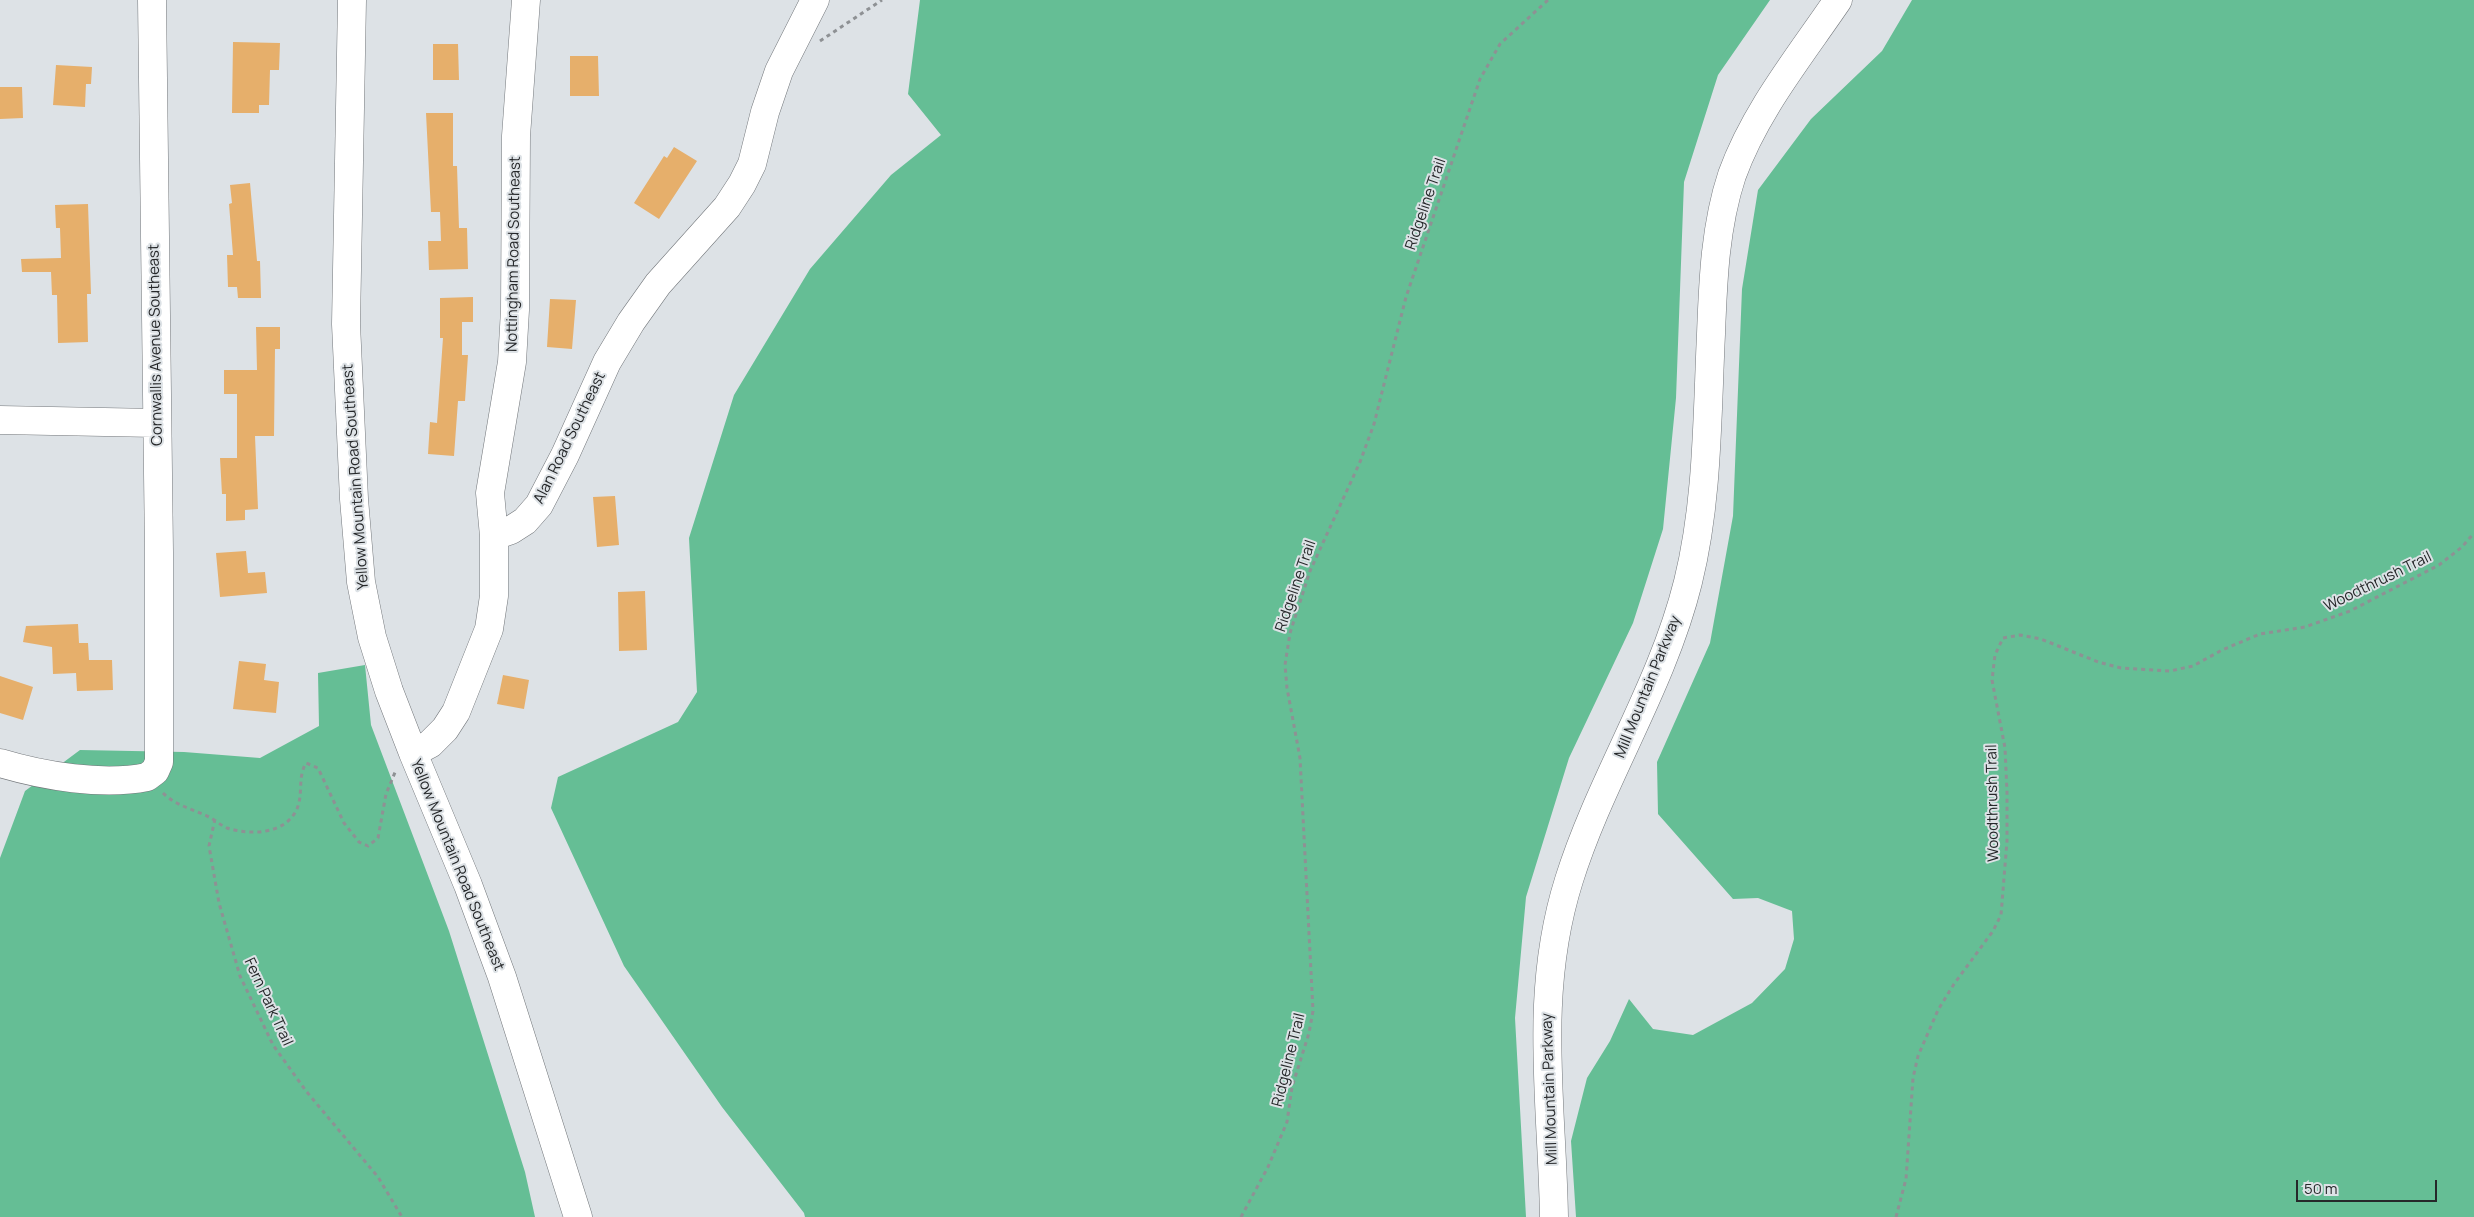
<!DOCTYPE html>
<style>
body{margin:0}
#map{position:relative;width:2474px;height:1217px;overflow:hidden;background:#dde2e6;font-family:Manrope,sans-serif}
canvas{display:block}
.scale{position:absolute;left:2296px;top:1180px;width:141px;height:22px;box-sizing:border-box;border:2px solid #26282a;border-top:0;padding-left:6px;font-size:15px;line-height:18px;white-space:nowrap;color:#26282a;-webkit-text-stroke:4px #dde2e6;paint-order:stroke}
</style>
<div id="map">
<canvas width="2474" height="1217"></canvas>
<div class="scale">50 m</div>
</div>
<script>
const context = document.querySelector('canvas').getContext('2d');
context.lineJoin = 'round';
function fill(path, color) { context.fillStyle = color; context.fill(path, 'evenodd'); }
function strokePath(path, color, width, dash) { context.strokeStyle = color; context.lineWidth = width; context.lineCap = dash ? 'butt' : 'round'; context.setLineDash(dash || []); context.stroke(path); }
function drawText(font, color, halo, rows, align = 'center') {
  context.font = font + ' Manrope,sans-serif'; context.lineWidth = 4; context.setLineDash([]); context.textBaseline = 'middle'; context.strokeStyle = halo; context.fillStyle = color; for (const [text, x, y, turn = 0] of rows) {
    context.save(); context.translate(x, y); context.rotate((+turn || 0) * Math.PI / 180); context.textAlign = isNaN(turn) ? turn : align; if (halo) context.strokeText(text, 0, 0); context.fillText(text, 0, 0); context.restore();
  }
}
fill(new Path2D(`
 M920 0H1770L1718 75 1684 182 1676 398 1663 529 1633 623 1569 758 1526 897 1515 1018 1526 1217H805L804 1213 722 1107 624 966 551 808 558 777 678 722 697 692 689 538 734 395 810 269 891 175 941 135 908 94Z
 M1912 0H2474V1217H1576L1571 1141 1587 1078 1610 1041 1629 999 1653 1029 1693 1035 1752 1003 1785 969 1794 939 1792 911 1758 898 1733 899 1658 814 1657 762 1710 643 1733 516 1742 289 1758 190 1811 119 1882 51Z
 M365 665 371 725 449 931 525 1172 535 1217H0V858L25 791 80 750 184 752 260 758 319 726 318 673Z`), '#65be95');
fill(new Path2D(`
 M233 42 280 43 279 70H270L269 105H259V113H232Z
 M433 44H458L459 80H433Z
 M570 56H598L599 96H570Z
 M56 65 92 67 91 84H86L85 107 53 105Z
 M0 87H22L23 118 0 119Z
 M426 113H453V166H457L459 228H467L468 269 429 270 428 241H441L440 212H431Z
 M674 147 697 161 659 219 634 203 664 156 667 158Z
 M250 183 257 261H260L261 298H238L237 287H228L227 255H233L229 204 232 203 230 185Z
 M88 204 91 294H87L88 342 58 343 57 295H52L51 272H22L21 259 61 258 60 228H56L55 205Z
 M473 297V322H462V355H468L465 401H458L454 456 428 454 430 422 437 423 443 338H440V298Z
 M550 299 576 300 572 349 547 347Z
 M256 327H280V349H275L274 436H255L258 509 245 510V520L226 521V494H222L220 458H237V394H224V370H257Z
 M615 496 619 545 597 547 593 497Z
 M246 551 248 573 265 572 267 593 220 597 216 553Z
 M645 591 647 650 619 651 618 592Z
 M78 624 79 643H88L89 660H112L113 690 77 691 76 673 53 674 52 647 23 642 26 626Z
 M239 661 266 664 264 680 279 682 276 713 233 709Z
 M503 675 529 680 524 709 497 704Z
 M0 676 33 687 23 720 0 713Z`), '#e6af6b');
const minor = new Path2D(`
 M352 0 346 324 354 499 361 582 372 637 389 691 413 753 468 885 502 977 578 1217
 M0 420 156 423
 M494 536 511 530 525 521 539 505 565 455 607 362 631 322 658 284 727 207 742 184 752 164 765 112 779 71 815 0
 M413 753 430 744 445 729 456 712 489 629 494 596V536L490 493 512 362 515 310 516 136 526 0
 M0 763C43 776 103 786 147 777L155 771 159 762V552L152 0
 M1554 1217C1552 1101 1533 994 1569 880 1601 778 1662 687 1688 582 1708 501 1707 417 1711 334 1713 281 1715 226 1732 175 1755 111 1800 56 1838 0`);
strokePath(minor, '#73777b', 29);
strokePath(new Path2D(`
 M820 41 882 0
 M163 793C175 805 192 809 207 816 214 819 220 825 227 828 250 835 283 835 296 811 304 795 297 778 306 763L318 768 344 823 359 842 368 846 378 838 386 794 396 770
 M215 819 209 846 219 903 240 976 273 1045 306 1091 378 1177 402 1217
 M1241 1217 1268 1167 1287 1122 1292 1087 1309 1033 1313 1011 1300 758 1287 688 1285 665 1290 633 1310 571 1360 462 1374 424 1406 297 1480 79 1500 44 1548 0
 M1896 1217 1906 1179 1913 1078 1918 1056 1938 1010 1954 984 1993 931 2001 915 2007 841V792L2005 748 1992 680 1995 655 2003 638 2020 635 2041 639 2098 662 2121 668 2170 671 2193 666 2222 650 2260 634 2305 627 2350 611 2439 565 2462 547 2474 533`), '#8e9194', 3, [4, 4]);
strokePath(minor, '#fff', 28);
drawText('15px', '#26282a', '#dde2e6', [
 ["Ridgeline Trail",1426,204,-71],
 ["Nottingham Road Southeast",514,254,-89],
 ["Cornwallis Avenue Southeast",156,345,-91],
 ["Alan Road Southeast",570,438,-64],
 ["Yellow Mountain Road Southeast",356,477,-94],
 ["Woodthrush Trail",2378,582,-26],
 ["Ridgeline Trail",1296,586,-71],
 ["Mill Mountain Parkway",1648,687,-68],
 ["Woodthrush Trail",1993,803,-91],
 ["Yellow Mountain Road Southeast",457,865,68],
 ["Fern Park Trail",268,1002,65],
 ["Ridgeline Trail",1289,1060,-76],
 ["Mill Mountain Parkway",1550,1089,-92]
]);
</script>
